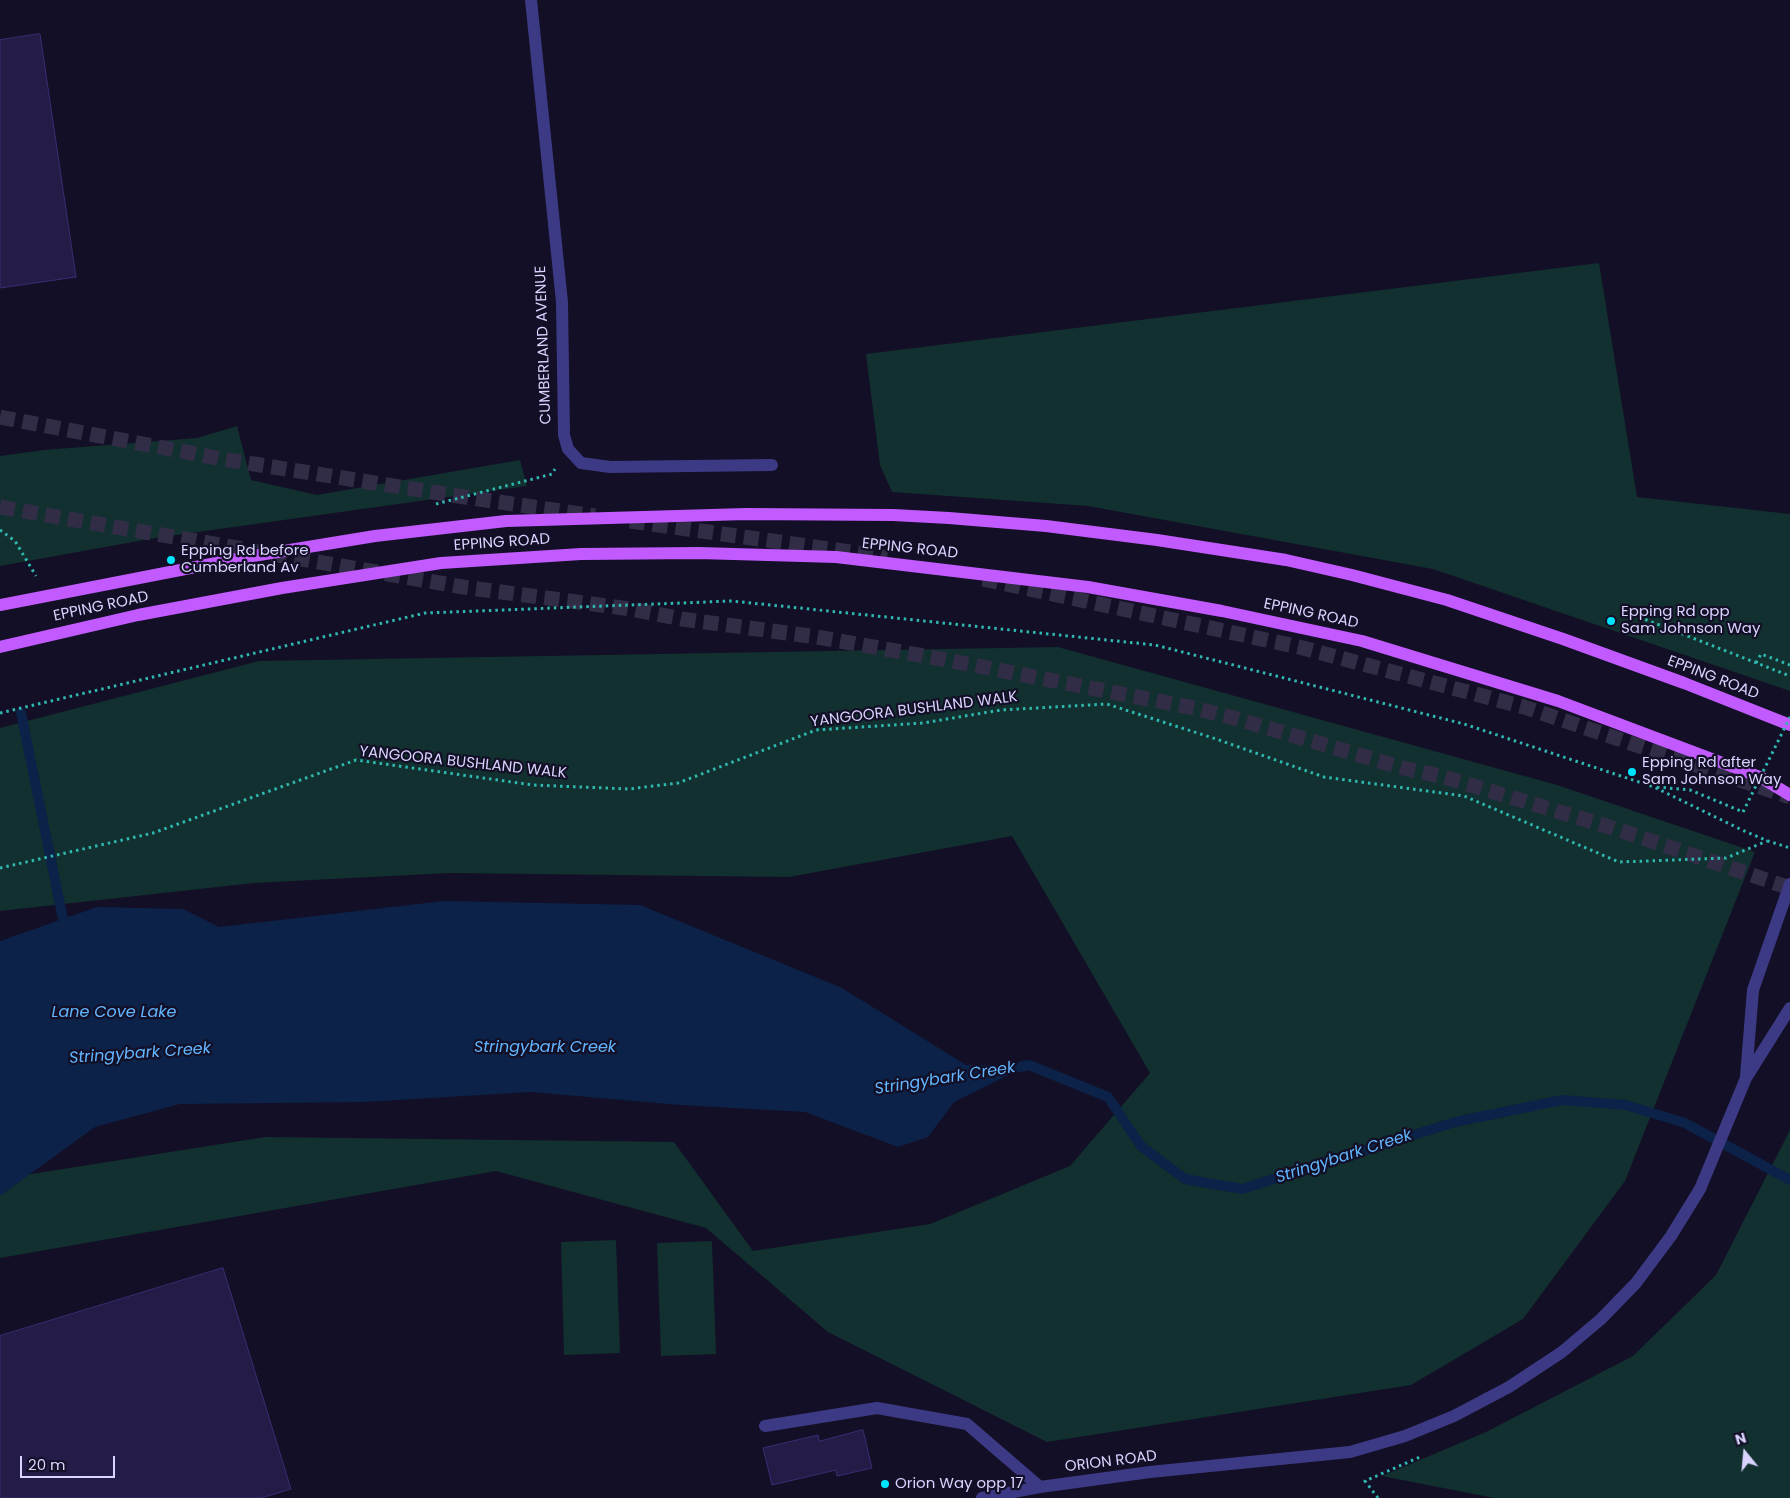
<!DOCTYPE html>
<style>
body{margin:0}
#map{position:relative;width:1790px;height:1498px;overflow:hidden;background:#130f26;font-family:Poppins,sans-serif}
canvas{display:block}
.north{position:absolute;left:1720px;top:1428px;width:50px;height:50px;-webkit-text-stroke:4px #130f26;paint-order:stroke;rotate:343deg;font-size:14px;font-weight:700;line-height:20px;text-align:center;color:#d9d4ff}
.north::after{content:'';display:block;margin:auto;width:18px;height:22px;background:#d9d4ff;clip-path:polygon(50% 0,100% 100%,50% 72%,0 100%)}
.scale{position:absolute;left:20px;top:1456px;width:95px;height:22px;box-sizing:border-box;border:2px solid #d9d4ff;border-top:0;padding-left:6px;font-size:15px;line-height:18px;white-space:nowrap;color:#d9d4ff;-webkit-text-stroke:4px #130f26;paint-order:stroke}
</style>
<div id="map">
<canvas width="1790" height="1498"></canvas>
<div class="north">N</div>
<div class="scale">20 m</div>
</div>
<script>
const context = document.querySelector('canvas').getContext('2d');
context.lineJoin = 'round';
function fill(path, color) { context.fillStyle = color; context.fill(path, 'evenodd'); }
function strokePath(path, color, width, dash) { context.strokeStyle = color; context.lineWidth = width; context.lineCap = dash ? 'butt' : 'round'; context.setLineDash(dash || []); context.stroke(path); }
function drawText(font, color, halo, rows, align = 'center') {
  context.font = font + ' Poppins,sans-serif'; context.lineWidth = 4.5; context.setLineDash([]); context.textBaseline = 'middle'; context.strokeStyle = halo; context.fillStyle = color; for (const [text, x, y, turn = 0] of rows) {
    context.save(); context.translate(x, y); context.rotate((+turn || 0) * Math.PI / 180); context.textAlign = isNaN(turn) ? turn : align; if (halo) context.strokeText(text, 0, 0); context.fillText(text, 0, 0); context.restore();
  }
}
fill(new Path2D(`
 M1599 263 1637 497 1790 514V691L1433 569 1088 506 892 492 880 465 866 354Z
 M237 426 251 480 317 495 520 460 527 486 155 538 0 566V456L44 450 197 438Z
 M1058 647 1557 785 1755 852 1625 1181 1523 1319 1411 1385 1047 1442 828 1332 706 1228 496 1171 0 1258V1179L265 1137 674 1142 753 1251 930 1224 1070 1166 1150 1073 1012 836 789 877 449 873 254 883 0 911V728L259 661Z
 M1790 1130V1498H1494L1382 1476 1486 1432 1633 1356 1716 1275Z
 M616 1240 620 1353 564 1355 561 1242Z
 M712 1241 716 1354 661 1356 657 1243Z`), '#12302f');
fill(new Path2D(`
 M444 901 640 905 842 988 966 1065H1029L954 1102 928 1137 898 1147 805 1112 681 1105 530 1092 366 1102 180 1104 95 1127 0 1196V941L97 907 183 909 219 927Z`), '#0c2248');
strokePath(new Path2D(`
 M21 713 63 919
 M1015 1068 1029 1065 1108 1097 1141 1146 1185 1179 1242 1189 1455 1122 1562 1100 1626 1105 1685 1123 1790 1180`), '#0c2248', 10);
const building = new Path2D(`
 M40 34 76 277 0 288V40Z
 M223 1268 291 1489 261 1498H0V1336Z
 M863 1430 872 1468 837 1476 836 1470 772 1485 763 1448 818 1435 819 1441Z`);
fill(building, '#241b47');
strokePath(building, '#3b2d73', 1);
strokePath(new Path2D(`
 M0 417 222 459 458 496 595 516
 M0 507 463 587 631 609 682 619 817 637 947 660 1194 708 1234 718 1403 768 1444 777 1616 829 1790 888
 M630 521 865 554 887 558
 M983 579 1299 647 1524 707 1790 797`), '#312d47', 15, [15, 8]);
strokePath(new Path2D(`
 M436 504 552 474 555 469
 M0 530 15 541 36 576
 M1621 610 1790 676
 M1756 663 1761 654 1790 665
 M0 713 425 613 732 601 1155 645 1464 724 1654 787 1742 830 1768 841 1790 848
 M1657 787 1690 790 1743 812
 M0 868 153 833 356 760 533 785 629 789 678 783 816 730 923 723 1001 710 1107 704 1216 739 1324 777 1464 796 1619 862 1726 858 1767 841
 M1378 1498 1365 1481 1420 1457`), '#2fb8b0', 3, [2.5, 4]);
strokePath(new Path2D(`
 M765 1426 877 1408 967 1424 1040 1487`), '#3d3a85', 12);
strokePath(new Path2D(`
 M531 0 562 302 564 435 568 449 581 463 610 467 772 465
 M1746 1076 1753 990 1790 884
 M982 1498 1040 1487 1150 1472 1350 1452 1405 1436 1454 1416 1509 1387 1562 1352 1601 1319 1636 1283 1671 1236 1700 1189 1746 1078 1790 1008`), '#3d3a85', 12);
strokePath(new Path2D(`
 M0 605 247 557 375 536 506 521 746 514 893 515 949 518 1046 526 1157 540 1286 560 1352 575 1447 600 1563 639 1684 683 1790 725
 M0 647 138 615 282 588 441 563 581 554 699 553 836 557 1088 587 1222 611 1362 641 1558 701 1760 777 1790 795`), '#c25bff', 12);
strokePath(new Path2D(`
 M1743 812 1790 717`), '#2fb8b0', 3, [2.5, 4]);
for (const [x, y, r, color] of [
 [171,560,5,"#00e5ff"],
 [1611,621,5,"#00e5ff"],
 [1632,772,5,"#00e5ff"],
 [885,1484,5,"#00e5ff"]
]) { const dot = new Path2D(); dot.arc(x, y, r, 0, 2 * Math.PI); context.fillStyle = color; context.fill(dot); strokePath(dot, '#130f26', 2); }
drawText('15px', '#d9d4ff', '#130f26', [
 ["CUMBERLAND AVENUE",544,345,-92],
 ["EPPING ROAD",502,543,-4],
 ["EPPING ROAD",910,549,6],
 ["EPPING ROAD",101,607,-12],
 ["EPPING ROAD",1311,614,12],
 ["EPPING ROAD",1713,678,21],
 ["YANGOORA BUSHLAND WALK",914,710,-7],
 ["YANGOORA BUSHLAND WALK",463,763,6],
 ["ORION ROAD",1111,1462,-7]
]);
drawText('15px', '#d9d4ff', '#130f26', [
 ["Epping Rd before",181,551],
 ["Cumberland Av",181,568],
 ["Epping Rd opp",1621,612],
 ["Sam Johnson Way",1621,629],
 ["Epping Rd after",1642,763],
 ["Sam Johnson Way",1642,780],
 ["Orion Way opp 17",895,1484]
], 'left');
drawText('italic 16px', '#62b6ff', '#130f26', [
 ["Lane Cove Lake",114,1013],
 ["Stringybark Creek",545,1048],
 ["Stringybark Creek",140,1054,-4],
 ["Stringybark Creek",945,1079,-9],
 ["Stringybark Creek",1344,1157,-18]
]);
</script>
